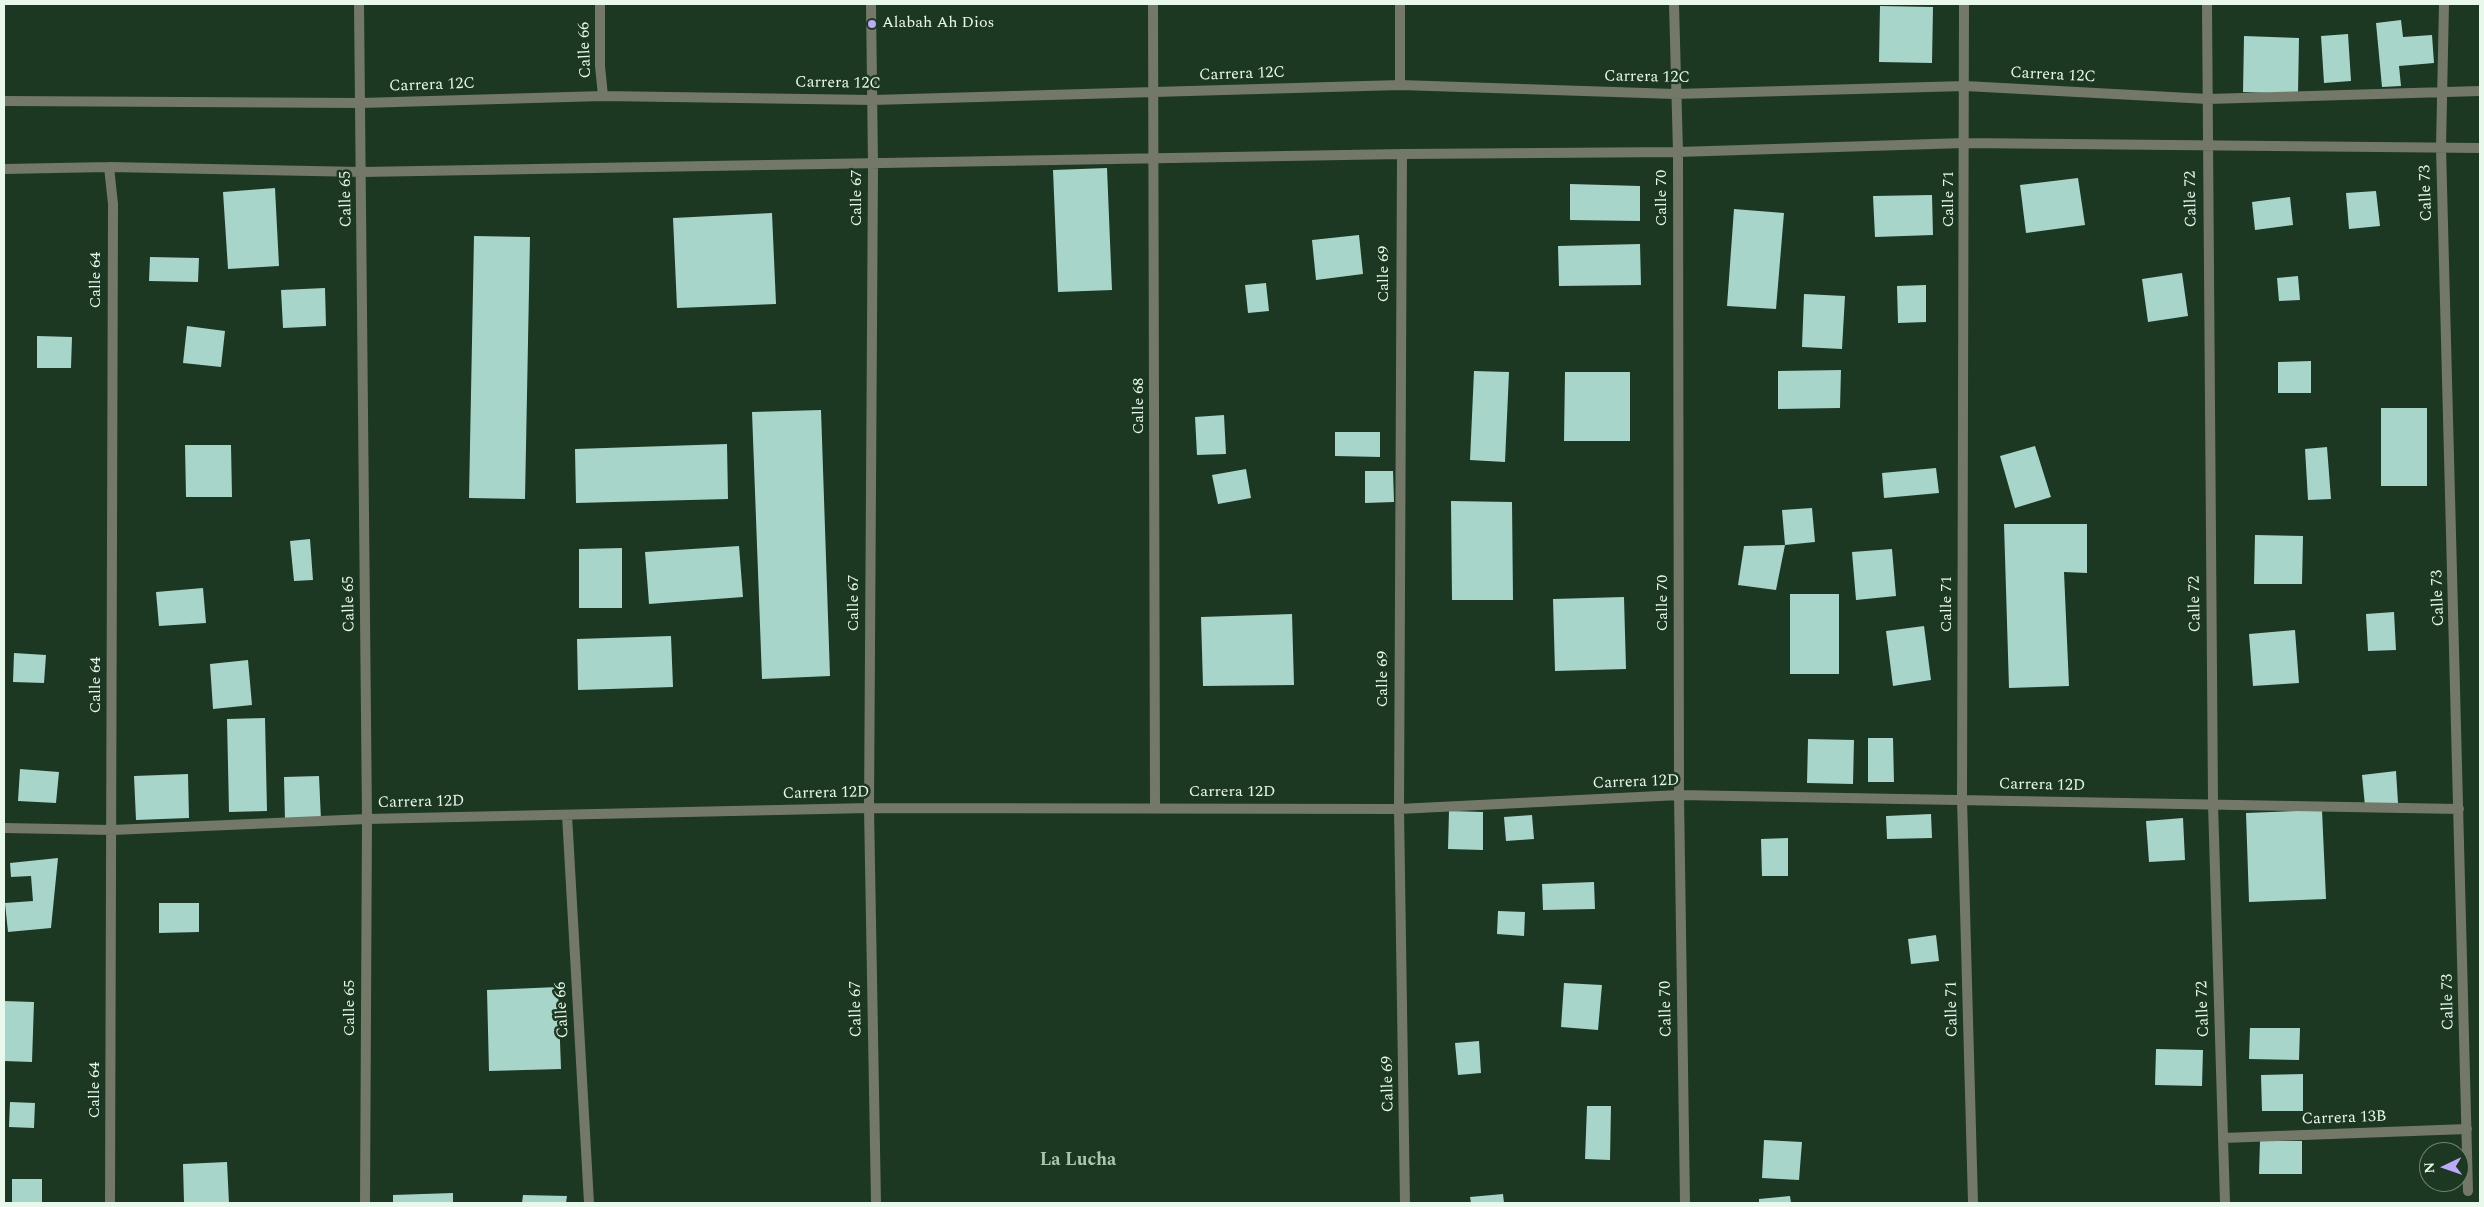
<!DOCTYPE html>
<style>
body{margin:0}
#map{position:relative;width:2484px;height:1207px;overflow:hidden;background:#1c3722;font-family:Spectral,serif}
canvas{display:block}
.frame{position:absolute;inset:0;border:5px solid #e8f8eb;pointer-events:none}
.north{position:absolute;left:2419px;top:1142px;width:50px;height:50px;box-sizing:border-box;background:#1c3722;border:1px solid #6e8472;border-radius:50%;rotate:267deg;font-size:14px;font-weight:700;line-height:20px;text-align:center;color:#e8f8eb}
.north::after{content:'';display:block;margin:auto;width:18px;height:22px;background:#bbaaf6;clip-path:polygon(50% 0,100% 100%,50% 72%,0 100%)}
</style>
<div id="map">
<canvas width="2484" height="1207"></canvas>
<div class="frame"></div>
<div class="north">N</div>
</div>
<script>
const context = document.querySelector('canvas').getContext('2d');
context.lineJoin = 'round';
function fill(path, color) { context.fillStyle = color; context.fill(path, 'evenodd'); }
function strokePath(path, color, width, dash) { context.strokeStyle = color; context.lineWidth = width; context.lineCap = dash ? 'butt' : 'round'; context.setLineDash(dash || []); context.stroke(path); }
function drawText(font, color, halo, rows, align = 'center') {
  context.font = font + ' Spectral,serif'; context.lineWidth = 5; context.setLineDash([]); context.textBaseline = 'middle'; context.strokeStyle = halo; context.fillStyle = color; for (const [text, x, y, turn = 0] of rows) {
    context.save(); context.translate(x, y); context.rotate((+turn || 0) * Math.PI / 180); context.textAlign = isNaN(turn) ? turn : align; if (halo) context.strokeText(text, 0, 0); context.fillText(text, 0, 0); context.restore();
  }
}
fill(new Path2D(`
 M1880 6 1933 7 1932 63 1879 62Z
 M2401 20 2403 37 2432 35 2434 63 2399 66 2401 86 2382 87 2376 23Z
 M2348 34 2351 81 2324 83 2321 36Z
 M2244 36 2299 38 2298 94 2243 92Z
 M1107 168 1112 290 1058 292 1053 170Z
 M2078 178 2085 225 2026 233 2020 185Z
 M1570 184 1640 186V221L1570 220Z
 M275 188 279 266 228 269 223 192Z
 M2376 191 2380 226 2349 229 2346 193Z
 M1932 195 1933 235 1875 237 1873 196Z
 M2290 197 2293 225 2255 230 2252 202Z
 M1734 209 1784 213 1776 309 1727 306Z
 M772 213 776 304 677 308 673 218Z
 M1359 235 1363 274 1316 280 1312 240Z
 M474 236 530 237 525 499 469 498Z
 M1640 244 1641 285 1559 286 1558 246Z
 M150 257 199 258 198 282 149 281Z
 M2182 273 2188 316 2148 322 2142 279Z
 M2298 276 2300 300 2279 301 2277 278Z
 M1266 283 1269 311 1248 313 1245 285Z
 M1926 285V322L1898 323 1897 286Z
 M325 288 326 326 283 328 281 290Z
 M1804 294 1845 296 1842 349 1802 347Z
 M187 326 225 331 221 367 183 363Z
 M37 336 72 337 71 368H37Z
 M2311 361V393H2278V362Z
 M1841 370 1840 408 1778 409V371Z
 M1474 371 1509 372 1505 462 1470 460Z
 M1565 372H1630V441H1564Z
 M2381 408H2427V486H2381Z
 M821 410 830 676 762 679 752 412Z
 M1224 415 1226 454 1197 455 1195 417Z
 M1335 432H1380V457L1335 456Z
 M727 444 728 499 576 503 575 449Z
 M185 445H231L232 497H186Z
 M2035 446 2051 497 2015 508 2000 456Z
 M2327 447 2331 499 2308 500 2305 449Z
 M1936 468 1939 493 1884 498 1882 473Z
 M1246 469 1251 498 1218 504 1212 475Z
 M1365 471H1393L1394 502 1365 503Z
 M1451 501 1512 502 1513 600H1452Z
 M1812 508 1815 542 1785 545 1782 510Z
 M2004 524H2087V573L2064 572 2069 686 2009 688Z
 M2255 535 2303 536 2302 584H2254Z
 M310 539 313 580 294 581 290 541Z
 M1785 545 1776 590 1738 585 1744 546Z
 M739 546 743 597 649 604 645 552Z
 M622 548V608H579V549Z
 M1892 549 1896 596 1856 600 1852 552Z
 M203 588 206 623 159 626 156 592Z
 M1790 594H1839V674H1790Z
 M1624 597 1626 669 1555 671 1553 599Z
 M2394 612 2396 650 2368 651 2366 614Z
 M1292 614 1294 685 1203 686 1201 617Z
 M1924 626 1931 680 1893 686 1886 631Z
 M2295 630 2299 683 2253 686 2249 634Z
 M671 636 673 687 578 690 577 639Z
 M14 653 46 655 44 683 13 682Z
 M248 660 252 705 213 709 210 664Z
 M265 718 267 811 229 812 227 719Z
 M1868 738H1893L1894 782H1868Z
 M1808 739 1854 740 1853 784 1807 783Z
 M20 769 59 772 56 803 18 801Z
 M2396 771 2398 803 2365 806 2362 775Z
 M188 774 189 818 136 820 134 776Z
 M319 776 321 820 285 821 284 777Z
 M2322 810 2326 899 2249 902 2246 813Z
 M1449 811 1483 812V850L1448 849Z
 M1931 814 1932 838 1887 839 1886 816Z
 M1532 815 1534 839 1506 841 1504 817Z
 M2183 818 2185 860 2149 862 2146 821Z
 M1788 838V876H1762L1761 839Z
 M58 858 51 928 8 932 5 903 33 901 31 876 11 877 10 863Z
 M1594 882 1595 909 1543 910 1542 884Z
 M159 903H199V932L159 933Z
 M1498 911 1525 912 1524 936 1497 934Z
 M1936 935 1939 961 1911 964 1908 939Z
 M1564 983 1602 985 1598 1030 1561 1027Z
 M558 987 561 1069 489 1071 487 990Z
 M4 1001 34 1002 32 1062 4 1061Z
 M2250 1028H2300L2299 1060 2249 1059Z
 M1479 1041 1481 1073 1458 1075 1455 1043Z
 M2156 1049 2203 1050 2202 1086 2155 1085Z
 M2303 1074V1111H2262L2261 1075Z
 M10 1102 35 1103 34 1128 9 1127Z
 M1587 1106H1611L1610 1160 1585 1159Z
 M1764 1140 1802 1142 1799 1180 1762 1178Z
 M2260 1141H2302V1174H2259Z
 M227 1162 229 1203H184L183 1164Z
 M12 1179H42V1203H12Z
 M453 1193V1203H393V1195Z
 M1503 1194 1504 1203H1471L1470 1197Z
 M523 1195 567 1196 566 1203H522Z
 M1790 1196 1791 1203H1759V1199Z`), '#a7d5ca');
strokePath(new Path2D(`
 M359 4 367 819 365 1203
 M600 4V66L603 96
 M871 4 873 165 869 808 876 1203
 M1153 4 1155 808
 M1674 4 1678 152 1679 795 1685 1203
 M1964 4 1962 799 1973 1203
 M2207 4 2213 804 2225 1203
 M2444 4 2441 147 2468 1191
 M1400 85V4
 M4 101 361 103 603 96 873 100 1400 85 1675 94 1965 86 2208 99 2480 91
 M1402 154 1399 809 1405 1203
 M109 167 113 204 110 1203
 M4 169 109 167 362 172 1402 154 1678 152 1965 143 2480 148
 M567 815 589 1203
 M4 828 112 830 367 819 869 808 1399 809 1679 795 2459 809
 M2223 1138 2467 1129`), '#737869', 10);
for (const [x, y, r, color] of [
 [872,24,5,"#bbaaf6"]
]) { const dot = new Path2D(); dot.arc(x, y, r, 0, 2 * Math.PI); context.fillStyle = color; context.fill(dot); strokePath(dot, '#1c3722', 2); }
drawText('16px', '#e8f8eb', '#1c3722', [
 ["Alabah Ah Dios",882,24]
], 'left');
drawText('16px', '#e8f8eb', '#1c3722', [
 ["Calle 66",586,50,-92],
 ["Carrera 12C",1242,75,-2],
 ["Carrera 12C",2053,76,3],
 ["Carrera 12C",1647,78,1],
 ["Carrera 12C",838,84,1],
 ["Carrera 12C",432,86,-2],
 ["Calle 73",2427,193,-92],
 ["Calle 67",858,198,-90],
 ["Calle 70",1663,198,-90],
 ["Calle 65",347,199,-91],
 ["Calle 71",1950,199,-90],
 ["Calle 72",2192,199,-91],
 ["Calle 69",1385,274,-90],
 ["Calle 64",97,280,-90],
 ["Calle 68",1140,406,-90],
 ["Calle 73",2439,598,-92],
 ["Calle 67",855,603,-90],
 ["Calle 70",1664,603,-90],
 ["Calle 65",350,604,-91],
 ["Calle 71",1948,604,-90],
 ["Calle 72",2196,604,-91],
 ["Calle 69",1384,679,-90],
 ["Calle 64",97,685,-90],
 ["Carrera 12D",1636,783,-2],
 ["Carrera 12D",2042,786,1],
 ["Carrera 12D",1232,793],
 ["Carrera 12D",826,794,-1],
 ["Carrera 12D",421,803,-1],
 ["Calle 73",2449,1002,-91],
 ["Calle 65",351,1008,-90],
 ["Calle 67",857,1009,-91],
 ["Calle 70",1667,1009,-91],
 ["Calle 71",1953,1009,-91],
 ["Calle 72",2204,1009,-92],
 ["Calle 66",563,1010,-93],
 ["Calle 69",1389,1084,-91],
 ["Calle 64",96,1090,-90],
 ["Carrera 13B",2344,1119,-2]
]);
drawText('bold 18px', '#a8c8ae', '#1c3722', [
 ["La Lucha",1078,1161]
]);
</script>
